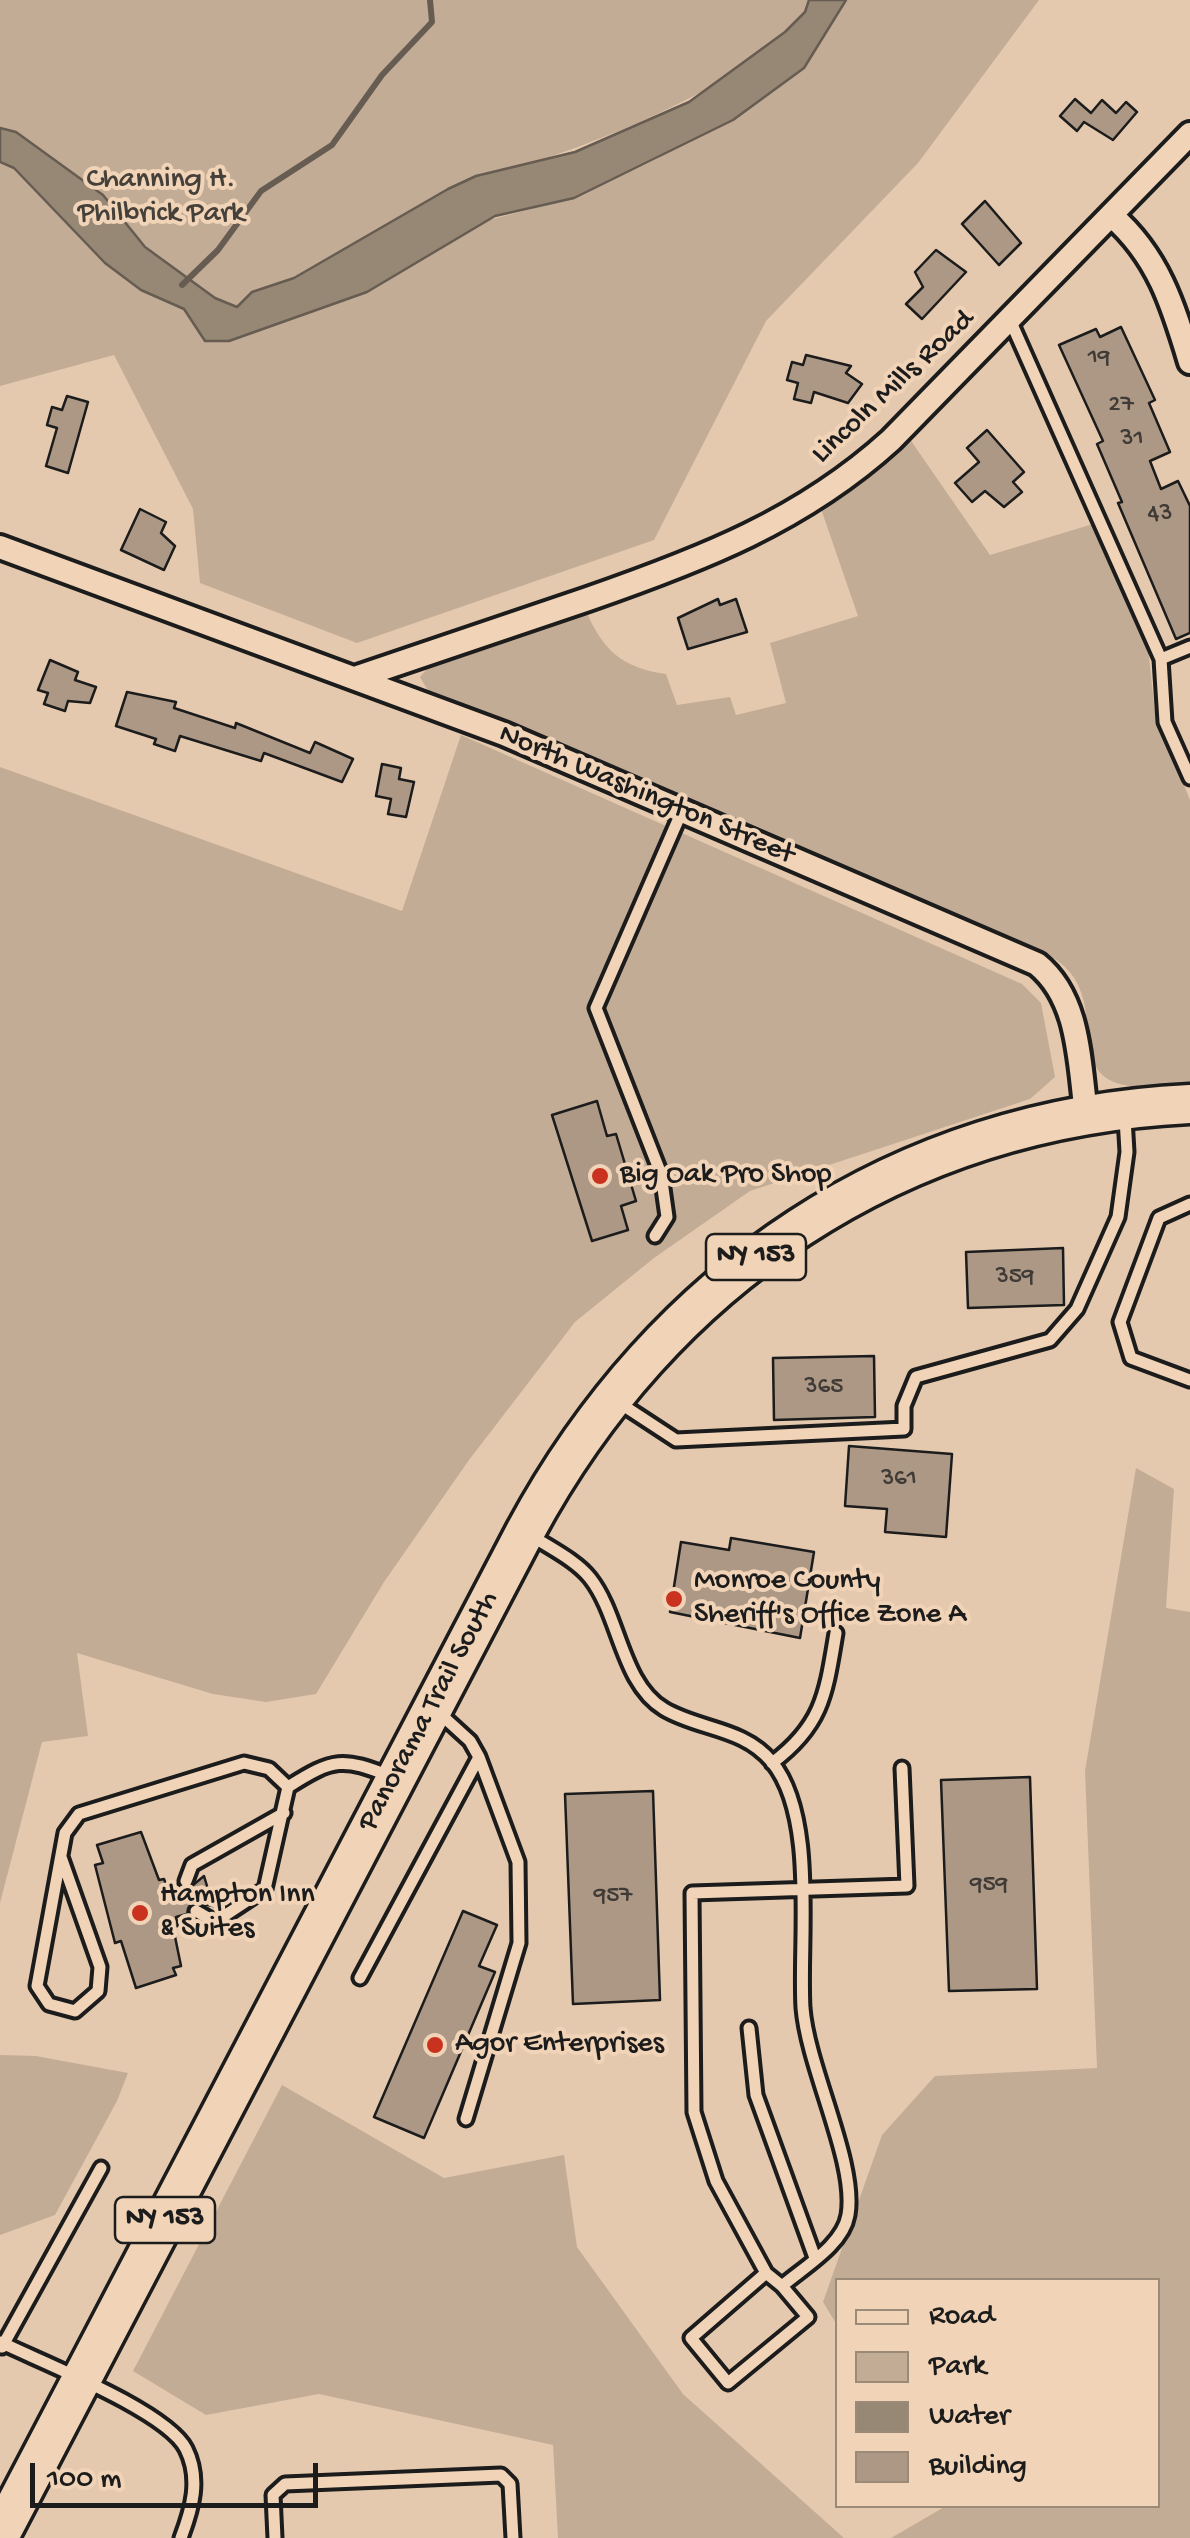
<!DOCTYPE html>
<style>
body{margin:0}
#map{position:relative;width:1190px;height:2538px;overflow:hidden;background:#e4c9ae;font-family:"Gochi Hand",sans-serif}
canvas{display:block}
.legend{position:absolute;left:835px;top:2278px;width:325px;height:230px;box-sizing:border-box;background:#f1d4b7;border:2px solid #9c8a79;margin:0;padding:12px 18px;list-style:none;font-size:30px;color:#1c1c1c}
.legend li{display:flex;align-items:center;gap:20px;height:50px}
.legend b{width:50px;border:2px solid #9c8a79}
.scale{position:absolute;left:30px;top:2463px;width:288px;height:45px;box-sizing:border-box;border:5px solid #1c1c1c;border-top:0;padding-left:12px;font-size:30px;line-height:35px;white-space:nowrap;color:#1c1c1c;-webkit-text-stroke:8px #f1d4b7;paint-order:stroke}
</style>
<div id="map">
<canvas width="1190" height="2538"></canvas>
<ul class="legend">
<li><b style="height:12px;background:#f1d4b7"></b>Road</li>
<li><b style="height:28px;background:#c3ac95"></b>Park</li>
<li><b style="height:28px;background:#978775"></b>Water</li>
<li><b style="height:28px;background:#ac9885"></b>Building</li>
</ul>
<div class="scale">100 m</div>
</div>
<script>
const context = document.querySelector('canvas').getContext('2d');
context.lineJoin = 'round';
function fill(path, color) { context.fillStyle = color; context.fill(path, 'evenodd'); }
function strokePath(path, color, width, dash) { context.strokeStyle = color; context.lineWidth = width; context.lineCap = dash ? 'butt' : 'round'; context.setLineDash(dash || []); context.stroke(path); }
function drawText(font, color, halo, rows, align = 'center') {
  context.font = font + ' "Gochi Hand",sans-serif'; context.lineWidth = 8; context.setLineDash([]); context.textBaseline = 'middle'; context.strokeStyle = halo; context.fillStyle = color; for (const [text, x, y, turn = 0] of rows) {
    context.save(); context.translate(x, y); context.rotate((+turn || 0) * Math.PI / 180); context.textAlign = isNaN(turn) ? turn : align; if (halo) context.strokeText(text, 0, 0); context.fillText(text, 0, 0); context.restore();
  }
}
fill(new Path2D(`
 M0 0H809C787 73 556 163 483 175L485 221 574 198 657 159 804 68 846 0H1039L918 163 766 321 654 540 357 643 200 583 193 509 114 355 0 386Z
 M907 435 990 555 1093 524 1148 648 1155 713 1190 800V1082C1169 1084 1141 1090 1120 1084 1054 1065 1133 967 1010 942L430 694 420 677 433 662 586 611C603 650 622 668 666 674L677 705 730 697 736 715 786 703 770 643 858 616 821 509Z
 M461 735 1022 984 1041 1003 1055 1077 1030 1099 750 1191 654 1258 575 1322 469 1460 384 1582 316 1694 266 1702 213 1694 77 1653 88 1736 42 1742 0 1903V767L402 911Z
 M1136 1468 1174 1489 1166 1608 1190 1612V2538H891L946 2506H1158V2280H838L837 2325 823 2302 882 2135 935 2076 1097 2068 1085 1771Z
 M0 2055 36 2056 128 2073 117 2101 55 2215 0 2235Z
 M282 2085 444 2178 564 2155 577 2247 683 2394 844 2538H558L553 2445 319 2394 206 2415 133 2371Z`), '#c3ac95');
const water = new Path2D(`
 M809 0H846L804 68 733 120 574 198 495 216 367 292 229 341H205L184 309 141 290 105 263 14 168 0 162V128L16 132 103 195 145 247 215 298 237 307 252 292 294 278 448 189 476 176 575 152 689 102 785 32 805 12Z`);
fill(water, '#978775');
strokePath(water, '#665c51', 2.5);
strokePath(new Path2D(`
 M182 285 218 250 261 191 332 145 382 75 432 22 430 0`), '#665c51', 6);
const building = new Path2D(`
 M1075 99 1091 113 1102 100 1116 113 1126 102 1137 112 1113 140 1084 122 1077 131 1060 116Z
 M985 201 1021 243 999 265 962 224Z
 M936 250 966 272 922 319 906 304 923 287 915 272Z
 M1121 327 1155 400 1149 403 1170 452 1150 461 1161 489 1178 481 1190 506V633L1176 639 1118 503 1122 502 1097 444 1103 441 1059 345 1096 329 1100 337Z
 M806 355 851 366 846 373 862 384 848 403 814 392 811 403 794 399 798 383 787 380 792 362 803 365Z
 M67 396 88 402 68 473 46 466 57 428 47 425 52 407 62 410Z
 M987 430 1024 472 1013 482 1022 492 1004 507 985 491 972 502 955 483 979 462 967 448Z
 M140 509 166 522 161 533 175 546 164 570 121 550Z
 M718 599 720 605 736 599 747 632 688 649 678 618Z
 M50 660 78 672 75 680 96 687 90 703 68 701 65 711 44 704 48 693 38 690Z
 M127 692 176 702 174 708 235 728 236 723 310 753 315 742 353 759 342 782 264 753 261 761 180 736 175 751 154 744 156 739 116 726Z
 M382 764 401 768 399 779 414 782 406 817 388 814 391 799 376 796Z
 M597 1101 607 1136 616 1134 636 1201 621 1206 628 1230 592 1241 552 1115Z
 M1063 1248 1064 1305 968 1308 966 1252Z
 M874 1356 875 1417 774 1420 773 1358Z
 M849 1446 952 1454 946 1537 885 1532 887 1509 845 1506Z
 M731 1538 814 1552 800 1638 670 1612 681 1542 729 1550Z
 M1030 1777 1037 1989 949 1991 941 1780Z
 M653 1791 660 2000 573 2004 565 1794Z
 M141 1832 159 1880 164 1879 167 1887 177 1884 187 1890 204 1876 213 1906 192 1902 187 1914 176 1917 178 1926 173 1927 181 1966 173 1968 176 1975 136 1988 121 1941 115 1943 95 1865 103 1863 97 1845Z
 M463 1911 497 1925 479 1966 495 1972 424 2138 374 2117Z`);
fill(building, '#ac9885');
strokePath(building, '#1c1c1c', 2.5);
const service = new Path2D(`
 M1010 320 1161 659 1165 722 1190 778
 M1161 659 1190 647
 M1190 1204 1159 1218 1120 1322 1131 1358 1190 1380
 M655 1236 667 1217 661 1174 596 1008 682 811
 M618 1402 676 1440 904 1429V1406L916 1377 1050 1340 1077 1309 1118 1217 1127 1152 1125 1118
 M529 1534C548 1547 576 1560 590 1578 620 1616 621 1683 664 1709 699 1730 743 1727 772 1762 817 1817 799 1940 803 2008 808 2069 857 2163 848 2215 843 2245 804 2267 782 2286L808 2317 728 2383 691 2338 766 2273 782 2286
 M436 1710 470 1741 479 1757 518 1862 519 1943 466 2119
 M772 1763C823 1725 826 1693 836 1633
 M61 1857 100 1967 98 1991 75 2011 49 2004 37 1986 65 1833 79 1814 244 1763 269 1769 288 1787
 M186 1881 192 1865 284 1813
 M196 1911 215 1922 265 1889 288 1787C334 1758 342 1757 392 1777
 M360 1978 479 1757
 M749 2028 756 2095 815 2258
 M766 2273 716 2181 694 2112 692 1893 907 1886 902 1768
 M0 2342C41 2362 167 2411 186 2449 201 2479 192 2509 181 2538
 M2 2347 101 2168
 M275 2538 273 2495 285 2484 501 2475 510 2484 513 2538`);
const minor = new Path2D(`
 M1112 216C1158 256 1173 305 1190 362
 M0 547 504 734 1037 964C1080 999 1079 1062 1086 1113
 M355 678C432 652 510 626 588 599 700 560 802 521 891 440L1190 134`);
const primary = new Path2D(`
 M0 2535 525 1532C662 1277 899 1118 1190 1104`);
strokePath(service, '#1c1c1c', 19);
strokePath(minor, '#1c1c1c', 30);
strokePath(primary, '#1c1c1c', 45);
strokePath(service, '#f1d4b7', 11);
strokePath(minor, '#f1d4b7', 22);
strokePath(primary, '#f1d4b7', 38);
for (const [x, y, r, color] of [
 [600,1176,10,"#c8321e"],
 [674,1599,10,"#c8321e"],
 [140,1913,10,"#c8321e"],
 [435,2045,10,"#c8321e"]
]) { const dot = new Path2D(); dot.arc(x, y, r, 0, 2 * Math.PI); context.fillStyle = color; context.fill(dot); strokePath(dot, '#f1d4b7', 4); }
drawText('25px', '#403b36', null, [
 ["19",1099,359],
 ["27",1121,406],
 ["31",1132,440],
 ["43",1160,515],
 ["359",1015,1278],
 ["365",824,1388],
 ["361",899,1480],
 ["959",989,1886],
 ["957",613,1897]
]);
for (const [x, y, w] of [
 [756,1257,100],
 [165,2220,100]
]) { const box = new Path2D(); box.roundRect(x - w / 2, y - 23, w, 46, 8); context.fillStyle = '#f1d4b7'; context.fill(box); strokePath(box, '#1c1c1c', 2.5); }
drawText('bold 28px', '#1c1c1c', null, [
 ["NY 153",756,1257],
 ["NY 153",165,2220]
]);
drawText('30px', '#46403a', '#f1d4b7', [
 ["Channing H.",161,181],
 ["Philbrick Park",161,215]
]);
drawText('30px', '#1c1c1c', '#f1d4b7', [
 ["Lincoln Mills Road",894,388,-43],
 ["North Washington Street",646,796,23],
 ["Panorama Trail South",430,1712,-62]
]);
drawText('30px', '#1c1c1c', '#f1d4b7', [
 ["Big Oak Pro Shop",620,1176],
 ["Monroe County",694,1582],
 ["Sheriff's Office Zone A",694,1616],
 ["Hampton Inn",160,1896],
 ["& Suites",160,1930],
 ["Agor Enterprises",455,2045]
], 'left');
</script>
